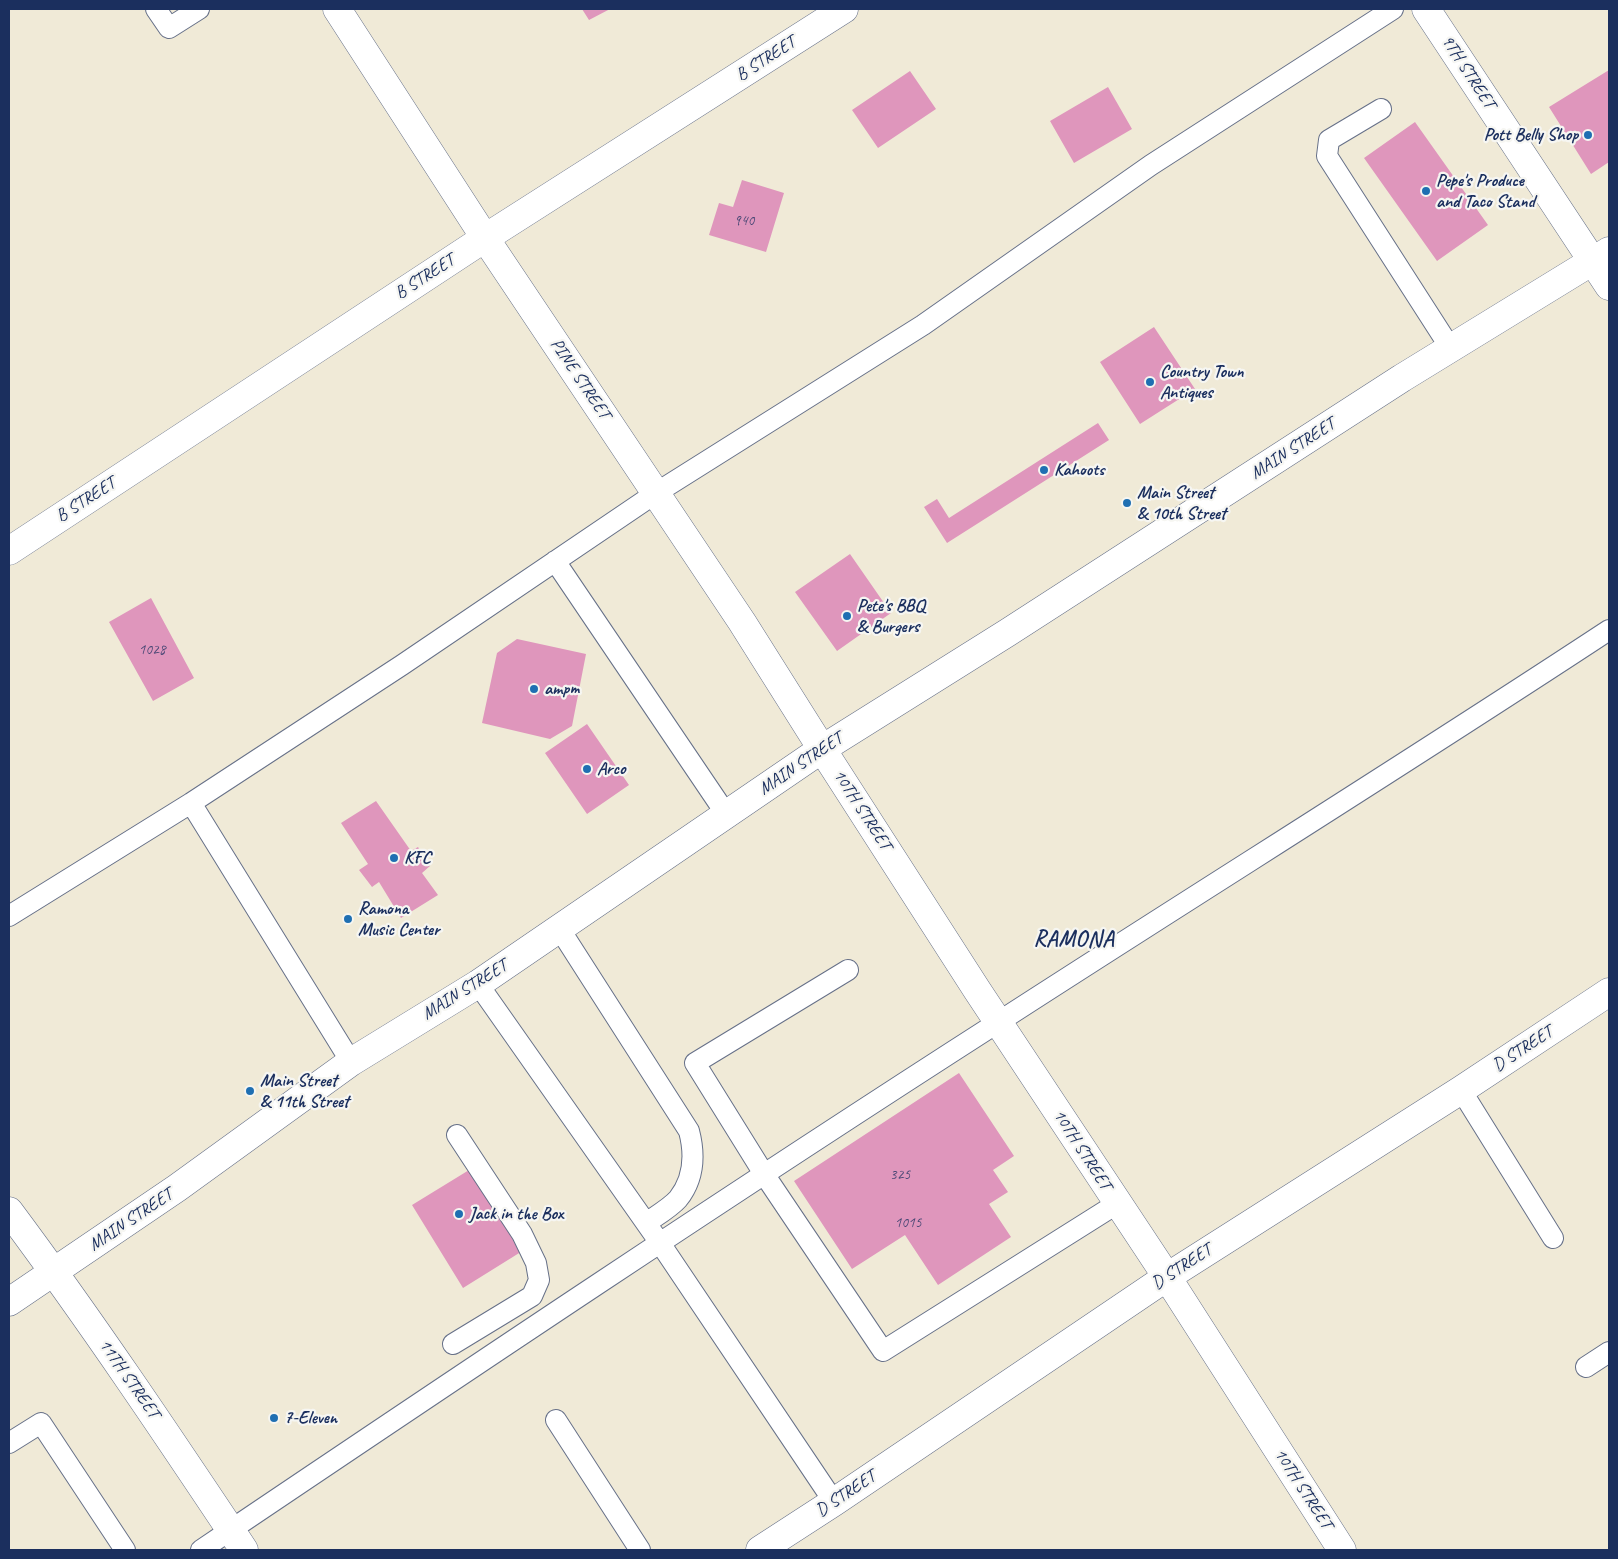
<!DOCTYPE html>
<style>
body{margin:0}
#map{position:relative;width:1618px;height:1559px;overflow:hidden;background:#f0ead7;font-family:Caveat,sans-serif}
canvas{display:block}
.frame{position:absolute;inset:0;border:10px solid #1b2f5e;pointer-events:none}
</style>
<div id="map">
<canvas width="1618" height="1559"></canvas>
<div class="frame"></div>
</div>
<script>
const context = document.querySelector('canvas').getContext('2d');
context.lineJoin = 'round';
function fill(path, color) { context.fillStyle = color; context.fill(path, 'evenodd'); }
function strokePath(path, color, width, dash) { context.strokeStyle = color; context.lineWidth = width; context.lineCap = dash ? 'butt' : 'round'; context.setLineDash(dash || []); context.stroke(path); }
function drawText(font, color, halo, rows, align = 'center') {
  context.font = font + ' Caveat,sans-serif'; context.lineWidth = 4.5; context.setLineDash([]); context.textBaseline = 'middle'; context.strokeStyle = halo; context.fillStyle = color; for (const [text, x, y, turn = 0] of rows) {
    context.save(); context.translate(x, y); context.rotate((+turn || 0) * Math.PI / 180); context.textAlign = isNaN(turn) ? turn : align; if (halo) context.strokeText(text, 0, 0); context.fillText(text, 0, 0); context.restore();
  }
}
fill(new Path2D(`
 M582 9H610L589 20Z
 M1609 70V162L1591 174 1549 107Z
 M910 71 936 109 878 148 852 110Z
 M1108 87 1132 129 1074 163 1050 121Z
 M1415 122 1488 225 1437 261 1364 158Z
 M742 180 784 193 766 252 709 235 719 203 733 207Z
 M1154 327 1195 389 1140 424 1100 362Z
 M1098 423 1109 440 947 543 924 507 937 499 949 518Z
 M850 554 891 613 837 651 795 592Z
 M151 598 194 678 153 701 109 622Z
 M517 639 586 654 572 726 550 739 482 723 497 653Z
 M587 724 629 785 587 814 545 753Z
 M376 801 411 851 418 847 430 866 422 873 438 895 401 918 379 882 372 887 359 870 368 864 341 823Z
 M959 1073 1014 1156 993 1170 1008 1192 989 1204 1011 1237 938 1285 905 1235 852 1269 794 1181Z
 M474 1167 524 1250 463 1288 412 1205Z`), '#df96bc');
const service = new Path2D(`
 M156 9 169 28 199 9
 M1381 109 1329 140 1327 156 1451 349
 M555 561 726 814
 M191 803 351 1062
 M9 916 191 803 402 665 656 493 923 325 1151 165 1393 9
 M559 928 689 1131C695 1154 694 1179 678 1199 670 1208 656 1216 646 1223
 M848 970 695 1063 764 1174 883 1351 1118 1203
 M478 984 660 1243 834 1502
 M1461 1090 1553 1238
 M453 1344 532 1296 539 1280 536 1263 522 1234 457 1135
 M1586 1367 1609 1352
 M556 1420 640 1550
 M9 1443 41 1423 125 1550
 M201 1550C465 1372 729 1195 997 1023 1201 891 1407 763 1609 630`);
const minor = new Path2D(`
 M9 551 485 238 844 9
 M9 1211C91 1321 168 1436 244 1550`);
const tertiary = new Path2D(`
 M1426 9 1609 286
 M760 1550 834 1502 1167 1277 1461 1090 1609 992`);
const secondary = new Path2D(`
 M822 749 977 990 1167 1277 1342 1550`);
const primary = new Path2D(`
 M337 9 485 238 742 622 822 749
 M9 1302 177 1188 351 1062 478 984 822 749 1007 633 1402 378 1609 251`);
strokePath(service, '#667088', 22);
strokePath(minor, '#667088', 29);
strokePath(tertiary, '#667088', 29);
strokePath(secondary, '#667088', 29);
strokePath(primary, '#667088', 29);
strokePath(service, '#fff', 20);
strokePath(minor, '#fff', 28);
strokePath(tertiary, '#fff', 28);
strokePath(secondary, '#fff', 28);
strokePath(primary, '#fff', 28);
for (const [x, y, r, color] of [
 [1588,135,5,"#1f6fb2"],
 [1426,191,5,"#1f6fb2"],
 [1150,382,5,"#1f6fb2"],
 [1044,470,5,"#1f6fb2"],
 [1127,503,5,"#1f6fb2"],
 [847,616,5,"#1f6fb2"],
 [534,689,5,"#1f6fb2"],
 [587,769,5,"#1f6fb2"],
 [394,858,5,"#1f6fb2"],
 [348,919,5,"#1f6fb2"],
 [250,1091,5,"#1f6fb2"],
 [459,1214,5,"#1f6fb2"],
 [274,1418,5,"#1f6fb2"]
]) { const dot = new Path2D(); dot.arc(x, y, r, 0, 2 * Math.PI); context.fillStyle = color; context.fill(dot); strokePath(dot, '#f6f6f2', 2); }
drawText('15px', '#4c4976', null, [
 ["940",744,221],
 ["1028",152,650],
 ["325",900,1175],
 ["1015",908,1223]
]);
drawText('18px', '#1b2f5e', '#f6f6f2', [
 ["B STREET",766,59,-33],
 ["9TH STREET",1468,72,57],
 ["B STREET",425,277,-33],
 ["PINE STREET",580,379,56],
 ["MAIN STREET",1293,449,-33],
 ["B STREET",86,500,-33],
 ["MAIN STREET",801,764,-34],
 ["10TH STREET",862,810,57],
 ["MAIN STREET",465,990,-32],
 ["D STREET",1523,1049,-33],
 ["10TH STREET",1082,1150,57],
 ["MAIN STREET",131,1220,-34],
 ["D STREET",1182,1267,-33],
 ["11TH STREET",129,1379,55],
 ["10TH STREET",1303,1489,57],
 ["D STREET",846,1494,-34]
]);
drawText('bold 18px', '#1b2f5e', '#f6f6f2', [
 ["Pott Belly Shop",1578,135,"right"],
 ["Pepe's Produce",1436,181],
 ["and Taco Stand",1436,202],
 ["Country Town",1160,372],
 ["Antiques",1160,393],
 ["Kahoots",1054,470],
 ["Main Street",1137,493],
 ["& 10th Street",1137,514],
 ["Pete's BBQ",857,606],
 ["& Burgers",857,627],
 ["ampm",544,689],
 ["Arco",597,769],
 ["KFC",404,858],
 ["Ramona",358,909],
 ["Music Center",358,930],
 ["Main Street",260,1081],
 ["& 11th Street",260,1102],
 ["Jack in the Box",469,1214],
 ["7-Eleven",284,1418]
], 'left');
context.letterSpacing = '1px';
drawText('bold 22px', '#1b2f5e', '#f6f6f2', [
 ["RAMONA",1074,940]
]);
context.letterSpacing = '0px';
</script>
